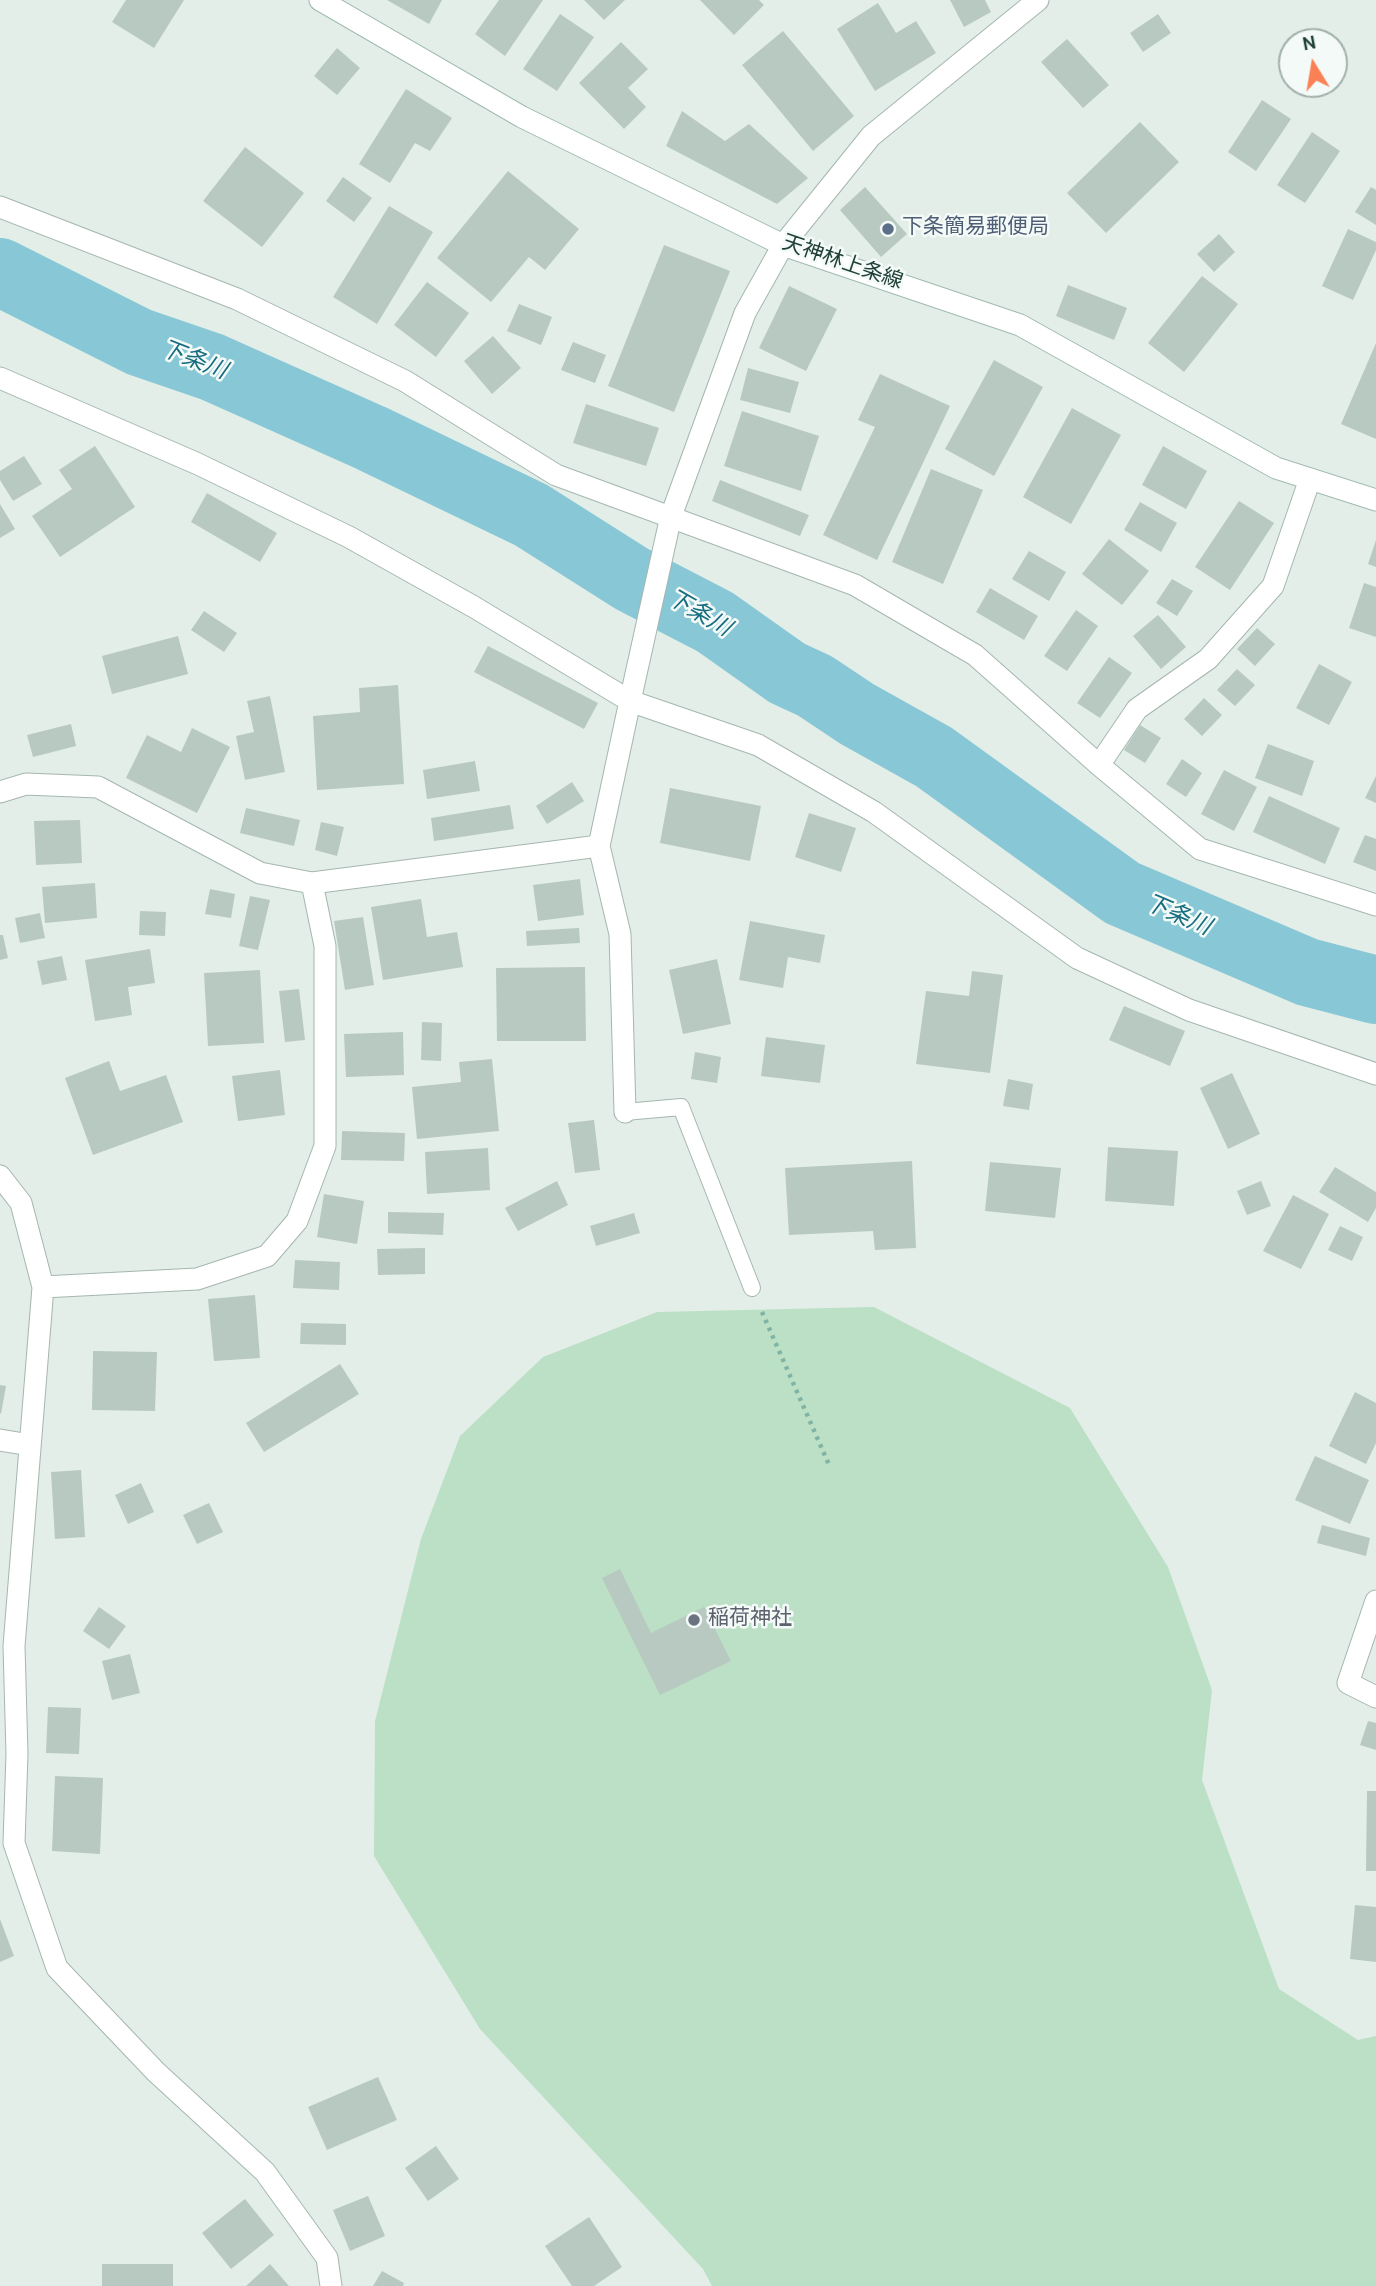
<!DOCTYPE html>
<meta charset="utf-8">
<style>
body{margin:0}
#map{position:relative;width:1376px;height:2286px;overflow:hidden;background:#e3eee9;font-family:Overpass,sans-serif}
canvas{display:block}
.north{position:absolute;left:1278px;top:28px;width:70px;height:70px;box-sizing:border-box;background:#f4faf7;border:2px solid #a0b0ab;border-radius:50%;rotate:349deg;font-size:19px;font-weight:700;line-height:28px;text-align:center;color:#214039}
.north::after{content:'';display:block;margin:auto;width:24px;height:32px;background:#fa8155;clip-path:polygon(50% 0,100% 100%,50% 72%,0 100%)}
</style>
<div id="map">
<canvas width="1376" height="2286"></canvas>
<div class="north">N</div>
</div>
<script>
const context = document.querySelector('canvas').getContext('2d');
context.lineJoin = 'round';
function fill(path, color) { context.fillStyle = color; context.fill(path, 'evenodd'); }
function strokePath(path, color, width, dash) { context.strokeStyle = color; context.lineWidth = width; context.lineCap = dash ? 'butt' : 'round'; context.setLineDash(dash || []); context.stroke(path); }
function drawText(font, color, halo, rows, align = 'center') {
  context.font = font + ' Overpass,"Noto Sans JP",sans-serif'; context.lineWidth = 5; context.setLineDash([]); context.textBaseline = 'middle'; context.strokeStyle = halo; context.fillStyle = color; for (const [text, x, y, turn = 0] of rows) {
    context.save(); context.translate(x, y); context.rotate((+turn || 0) * Math.PI / 180); context.textAlign = isNaN(turn) ? turn : align; if (halo) context.strokeText(text, 0, 0); context.fillText(text, 0, 0); context.restore();
  }
}
fill(new Path2D(`
 M874 1307 1070 1408 1168 1567 1212 1690 1202 1780 1279 1989 1358 2040 1376 2036V2286H712L703 2269 480 2029 374 1856 375 1721 421 1539 460 1436 543 1357 657 1312Z`), '#bbe0c5');
strokePath(new Path2D(`
 M0 272 139 342 212 367 371 438 531 515 632 579 715 622 787 673 815 686 857 714 934 757 1122 893 1307 972 1376 990`), '#88c8d6', 68);
fill(new Path2D(`
 M126 0H184L154 48 112 22Z
 M387 0H442L429 24Z
 M499 0H543L505 56 475 34Z
 M584 0H625L604 20Z
 M700 0H759L764 5 734 35Z
 M950 0H985L991 12 964 27Z
 M878 3 896 33 916 21 936 53 875 91 837 29Z
 M560 14 594 37 557 91 523 69Z
 M1158 14 1171 33 1143 52 1130 33Z
 M783 31 854 116 813 151 742 65Z
 M1067 39 1109 85 1083 108 1041 62Z
 M621 42 648 69 628 88 646 107 624 129 579 83Z
 M337 48 360 68 337 95 314 76Z
 M406 89 452 118 430 151 415 143 390 183 359 164Z
 M1262 100 1291 119 1256 171 1228 152Z
 M682 111 725 141 749 124 808 178 777 204 666 146Z
 M1140 122 1179 162 1106 233 1067 193Z
 M1312 132 1340 151 1305 203 1277 185Z
 M245 147 304 193 262 247 203 201Z
 M508 171 579 229 545 270 529 257 491 302 437 258Z
 M343 177 372 198 354 222 326 201Z
 M865 187 907 234 881 257 840 210Z
 M1371 187 1376 190V225L1355 212Z
 M389 206 433 232 377 324 333 297Z
 M1348 229 1376 242V250L1353 300 1322 286Z
 M1219 234 1235 252 1214 272 1197 254Z
 M664 245 730 271 674 412 608 386Z
 M1202 276 1238 304 1184 372 1148 343Z
 M427 282 469 313 436 357 394 325Z
 M1068 285 1127 308 1114 340 1056 316Z
 M789 286 837 309 806 371 759 348Z
 M519 304 552 317 541 345 507 331Z
 M493 336 521 368 492 394 464 361Z
 M573 342 606 355 595 383 561 370Z
 M1376 343V439L1341 424Z
 M994 360 1043 387 994 476 945 449Z
 M748 368 799 382 790 413 740 400Z
 M880 374 950 406 877 560 823 535 875 427 858 420Z
 M586 404 659 428 646 466 573 443Z
 M1072 408 1121 435 1071 524 1023 497Z
 M742 411 819 436 801 491 724 466Z
 M95 446 135 507 60 557 32 516 72 489 59 470Z
 M1163 446 1207 471 1186 509 1142 485Z
 M24 456 42 484 13 501 0 480V471Z
 M931 469 983 490 943 584 892 562Z
 M720 480 809 515 800 536 712 501Z
 M207 493 277 533 260 562 191 522Z
 M1239 501 1274 523 1230 590 1195 567Z
 M1140 502 1177 523 1161 552 1124 530Z
 M0 504 15 529 0 538Z
 M1109 539 1149 571 1122 605 1082 574Z
 M1376 540V567L1368 564Z
 M1029 551 1066 572 1049 601 1012 579Z
 M1172 579 1193 591 1177 616 1156 603Z
 M1364 583 1376 587V637L1349 628Z
 M990 588 1038 616 1024 640 976 612Z
 M1076 610 1098 626 1067 671 1044 656Z
 M204 611 237 633 224 652 191 630Z
 M1158 615 1186 647 1161 669 1133 636Z
 M1257 628 1275 644 1255 666 1237 649Z
 M178 636 188 674 112 694 102 656Z
 M488 646 598 703 584 729 474 672Z
 M1109 657 1132 673 1100 718 1077 703Z
 M1319 664 1352 682 1329 725 1296 708Z
 M1237 669 1255 685 1235 706 1217 690Z
 M398 685 404 784 317 790 313 716 360 712 359 688Z
 M270 696 285 772 245 780 236 736 254 732 247 701Z
 M1204 698 1222 715 1202 736 1184 719Z
 M71 724 76 746 33 757 27 735Z
 M1140 725 1161 738 1145 763 1124 750Z
 M192 728 230 747 197 813 126 778 147 735 181 752Z
 M1268 744 1314 761 1302 796 1255 778Z
 M1182 759 1202 773 1186 797 1166 784Z
 M475 761 480 791 427 799 423 770Z
 M1224 770 1257 787 1234 831 1201 814Z
 M1376 776V803L1365 798Z
 M572 782 584 801 547 824 536 806Z
 M670 788 761 806 750 861 660 843Z
 M1269 796 1340 828 1325 864 1253 832Z
 M510 805 514 829 434 841 431 818Z
 M246 808 300 820 294 846 240 833Z
 M809 813 856 828 841 872 795 857Z
 M80 820 82 863 36 865 34 821Z
 M321 822 344 827 337 856 315 850Z
 M1365 835 1376 839V871L1353 862Z
 M580 879 584 915 538 921 533 885Z
 M95 883 97 918 45 923 42 887Z
 M210 889 235 894 231 918 205 914Z
 M250 896 270 900 258 950 239 946Z
 M421 899 427 937 457 932 463 967 383 980 371 907Z
 M140 911 166 912 165 936 139 935Z
 M40 913 45 938 20 943 15 918Z
 M363 917 374 985 345 990 334 921Z
 M750 921 825 935 820 963 788 957 783 988 739 980Z
 M579 928 580 943 527 946 526 931Z
 M0 935H3L8 958 0 960Z
 M150 949 155 983 128 987 132 1015 95 1021 85 960Z
 M62 956 67 980 42 985 37 961Z
 M717 959 731 1024 683 1034 669 970Z
 M585 967 586 1041H497L496 968Z
 M260 970 264 1043 208 1046 204 973Z
 M972 971 1003 975 990 1073 916 1064 926 991 969 996Z
 M299 989 305 1040 285 1042 279 991Z
 M1124 1006 1185 1031 1170 1066 1109 1040Z
 M422 1022 442 1023 441 1061 421 1060Z
 M403 1032 404 1075 346 1077 344 1034Z
 M766 1037 825 1045 820 1083 761 1076Z
 M695 1052 721 1057 717 1083 691 1079Z
 M492 1059 499 1131 417 1139 412 1087 461 1082 459 1062Z
 M109 1061 120 1091 166 1075 183 1122 93 1155 65 1078Z
 M280 1070 285 1115 238 1121 232 1076Z
 M1232 1073 1260 1134 1228 1149 1200 1088Z
 M1008 1079 1033 1084 1029 1110 1003 1106Z
 M594 1120 600 1170 575 1173 568 1123Z
 M342 1131 405 1133 404 1161 341 1160Z
 M1108 1147 1178 1151 1174 1206 1105 1201Z
 M488 1148 490 1190 427 1194 425 1152Z
 M912 1161 916 1248 875 1250 873 1231 789 1235 785 1168Z
 M990 1162 1061 1168 1055 1218 985 1211Z
 M1335 1167 1376 1192V1208L1368 1222 1319 1192Z
 M557 1181 568 1205 518 1231 505 1208Z
 M1261 1181 1271 1206 1247 1215 1237 1191Z
 M324 1194 364 1201 357 1244 317 1237Z
 M1293 1195 1329 1214 1301 1269 1263 1251Z
 M388 1212 444 1213 443 1235 388 1233Z
 M634 1213 640 1233 596 1246 590 1226Z
 M1340 1226 1363 1237 1352 1261 1328 1250Z
 M425 1248V1274L378 1275 377 1249Z
 M295 1260 340 1262 339 1290 293 1288Z
 M255 1295 260 1358 214 1361 208 1299Z
 M301 1323 346 1324V1345L300 1344Z
 M93 1351 157 1352 155 1411 92 1410Z
 M340 1364 359 1394 264 1452 246 1423Z
 M0 1385 6 1386 1 1414 0 1413Z
 M1355 1392 1376 1403V1443L1366 1464 1329 1446Z
 M1315 1456 1369 1480 1350 1524 1295 1500Z
 M81 1470 85 1537 55 1539 51 1472Z
 M141 1483 154 1512 128 1524 115 1495Z
 M209 1503 223 1532 197 1544 183 1515Z
 M1322 1525 1370 1538 1366 1556 1317 1543Z
 M620 1569 651 1633 704 1607 731 1661 660 1695 602 1578Z
 M99 1607 126 1626 109 1649 83 1631Z
 M130 1654 140 1693 112 1700 102 1661Z
 M48 1707 81 1708 79 1754 46 1753Z
 M1368 1721 1376 1723V1750L1360 1745Z
 M55 1776 103 1778 100 1854 52 1851Z
 M1367 1791H1376V1871H1366Z
 M1355 1905 1376 1907V1962L1350 1959Z
 M0 1919 14 1956 0 1962Z
 M378 2077 397 2120 327 2150 308 2107Z
 M436 2146 459 2179 428 2201 405 2168Z
 M368 2196 385 2236 350 2251 333 2210Z
 M245 2199 274 2235 231 2269 202 2233Z
 M589 2217 622 2267 594 2286H572L545 2246Z
 M102 2264H173V2286H102Z
 M270 2264 289 2286H246Z
 M382 2271 404 2283 403 2286H373Z`), '#b8c9c2');
const service = new Path2D(`
 M625 1112 681 1107 752 1288`);
const minor = new Path2D(`
 M0 207 237 299 405 381 556 475 855 585 975 655 1099 765 1200 849 1376 905
 M0 378 198 464 349 537 474 607 630 701 758 745 874 812 1077 958 1189 1010 1376 1074
 M1099 765 1137 709 1208 659 1273 586 1310 479
 M0 792 26 784 98 787 260 873 312 883 599 846
 M625 1112 620 934 599 846 630 701
 M0 1176 21 1203 43 1287 14 1646 17 1754 14 1843 57 1968 156 2072 265 2172 327 2258 331 2286
 M43 1287 197 1279 267 1256 297 1221 325 1146V946L312 883
 M0 1440 30 1445
 M1376 1601 1348 1683 1376 1697`);
const tertiary = new Path2D(`
 M630 701 671 516 745 313 783 245 871 136 1038 0`);
const secondary = new Path2D(`
 M320 0 522 117 783 245 1020 325 1276 468 1376 500`);
strokePath(service, '#a5b6b1', 18);
strokePath(minor, '#a5b6b1', 23);
strokePath(tertiary, '#a5b6b1', 23);
strokePath(secondary, '#a0bab2', 23);
strokePath(new Path2D(`
 M762 1312 830 1467`), '#81b3a5', 4.5, [3.5, 5]);
strokePath(service, '#fff', 16);
strokePath(minor, '#fff', 21);
strokePath(tertiary, '#fff', 21);
strokePath(secondary, '#fff', 21);
for (const [x, y, r, color] of [
 [888,229,7,"#5c6f8a"],
 [694,1620,7,"#6b7280"]
]) { const dot = new Path2D(); dot.arc(x, y, r, 0, 2 * Math.PI); context.fillStyle = color; context.fill(dot); strokePath(dot, '#f4faf7', 2.5); }
drawText('21px', '#4e5e75', '#f4faf7', [
 ["下条簡易郵便局",902,229]
], 'left');
drawText('21px', '#214039', '#f4faf7', [
 ["天神林上条線",842,264,19]
]);
drawText('21px', '#5b616d', '#f4faf7', [
 ["稲荷神社",708,1620]
], 'left');
drawText('italic 23px', '#176d80', '#f4faf7', [
 ["下条川",193,362,21],
 ["下条川",698,615,30],
 ["下条川",1177,917,23]
]);
</script>
